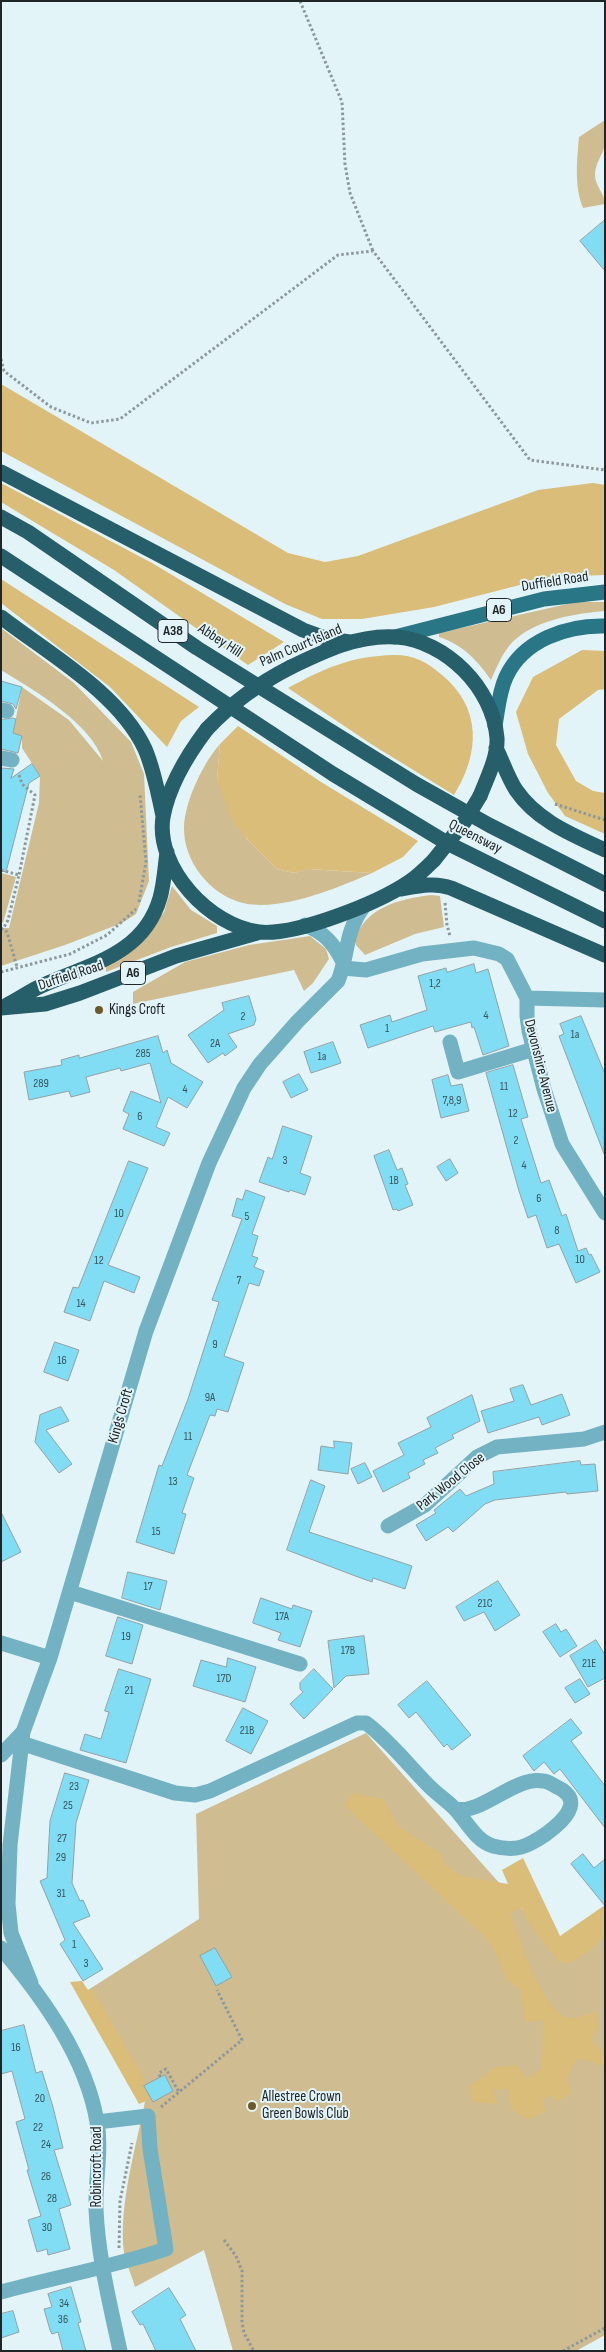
<!DOCTYPE html>
<style>
body{margin:0}
#map{position:relative;width:606px;height:2352px;overflow:hidden;background:#e3f4f8;font-family:"Sofia Sans Condensed",sans-serif}
canvas{display:block}
.frame{position:absolute;inset:0;border:2px solid #202628;pointer-events:none}
</style>
<div id="map">
<canvas width="606" height="2352"></canvas>
<div class="frame"></div>
</div>
<script>
const context = document.querySelector('canvas').getContext('2d');
context.lineJoin = 'round';
function fill(path, color) { context.fillStyle = color; context.fill(path, 'evenodd'); }
function strokePath(path, color, width, dash) { context.strokeStyle = color; context.lineWidth = width; context.lineCap = dash ? 'butt' : 'round'; context.setLineDash(dash || []); context.stroke(path); }
function drawText(font, color, halo, rows, align = 'center') {
  context.font = font + ' "Sofia Sans Condensed",sans-serif'; context.lineWidth = 4; context.setLineDash([]); context.textBaseline = 'middle'; context.strokeStyle = halo; context.fillStyle = color; for (const [text, x, y, turn = 0] of rows) {
    context.save(); context.translate(x, y); context.rotate((+turn || 0) * Math.PI / 180); context.textAlign = isNaN(turn) ? turn : align; if (halo) context.strokeText(text, 0, 0); context.fillText(text, 0, 0); context.restore();
  }
}
fill(new Path2D(`
 M605 120C605 128 606 137 605 144 603 155 595 163 595 175 595 186 605 194 605 204L583 208C574 186 577 160 579 137Z
 M576 602H605V611C573 614 531 620 509 646 501 656 496 669 491 680 477 660 463 645 439 637V633Z
 M1 628 74 683 131 742 144 774 149 881 136 914 122 923 65 945 1 966V928H9L39 803 40 776 22 748V736L13 733 22 687 69 720 103 761C92 724 34 690 1 670Z
 M220 744 217 780 246 838 277 869 294 873 308 869 372 873C337 888 281 912 243 903 210 895 183 861 184 827 185 801 203 763 220 744Z
 M1 873 16 877 3 923 1 921Z
 M172 886 191 910 217 926V933L171 947 106 972V966L150 931 164 912Z
 M431 895 440 896 444 927 415 934 365 955 356 945 355 940C365 907 400 899 431 895Z
 M310 936 326 949 329 959 313 983 304 991 294 970 133 1004V992L185 962 249 945Z
 M366 1733 557 1948 605 1912V2335L576 2351H233L204 2250 135 2287C132 2276 126 2264 124 2253 118 2204 137 2145 146 2096L88 1990 199 1919 196 1814Z`), '#cfbd91');
fill(new Path2D(`
 M1 384 288 553 325 562 358 556 538 490 593 483 605 485V575L551 577 434 607 362 619H322L285 604 1 451Z
 M1 483 152 563 284 642 248 665 114 570 1 502Z
 M1 579 199 707 181 721 167 747 110 687 1 603Z
 M582 650 605 651V689L598 690 559 719 556 745 576 781 593 791 605 793V834L565 816 548 793 528 754 516 712 533 677Z
 M394 655C415 655 427 662 442 675 482 708 480 753 454 795L371 744 288 688C325 668 351 656 394 655Z
 M238 726 321 782 418 841 403 857 372 873 309 869 294 873 277 869 246 838 231 818 217 780 220 744Z
 M353 1793 383 1799 399 1827 440 1853 444 1864 462 1876 508 1884 502 1870 523 1858 560 1936 605 1905V1936L589 1951 569 1964 559 1962 529 1923 522 1908 510 1913C518 1935 544 2016 570 2018 578 2018 589 2013 596 2011L598 2026 591 2041 601 2050 605 2045V2066L577 2058 567 2078 571 2093 556 2102 552 2095 542 2100 546 2111 529 2120 512 2110 508 2089H494L497 2104 473 2102 470 2086 495 2067 517 2065 527 2079 542 2068 543 2020 525 2022 520 1989 507 1980 494 1949 483 1935 344 1805Z
 M82 1981 88 1990 92 1989 141 2073 151 2099 139 2104 70 1982Z`), '#d9bd78');
const building = new Path2D(`
 M605 220V271L580 241Z
 M1 681 22 687 16 709 13 704 1 701Z
 M13 718 16 719 13 733 22 736 18 753 1 749V720Z
 M32 764 40 776 29 783 6 872 1 871V768L14 769 11 778Z
 M474 964 476 973 488 969 509 1046 483 1055 474 1027 472 1028 471 1022 435 1032 433 1026 368 1048 360 1025 390 1015 392 1022 427 1010 418 976 446 968 447 972Z
 M249 996 256 1019 254 1025 228 1034 237 1047 225 1056 223 1053 208 1063 188 1035 224 1010 222 1003Z
 M581 1016 605 1074 604 1154 559 1036 564 1034 560 1024Z
 M158 1036 163 1053 167 1050 171 1063 203 1082 187 1108 168 1097 156 1127 170 1133 164 1146 123 1129 129 1114 123 1111 131 1091 161 1103 150 1063 121 1071 120 1068 86 1077 90 1092 71 1097 69 1091 29 1100 24 1072 62 1065 61 1060 79 1055V1058Z
 M333 1042 341 1063 311 1073 304 1052Z
 M513 1065 528 1117 521 1119 541 1183 549 1180 562 1216 566 1214 578 1251 586 1248 589 1255 591 1254 600 1272 576 1283 559 1244 547 1248 536 1215 528 1218 519 1191 486 1073Z
 M299 1074 308 1090 291 1098 283 1082Z
 M448 1075 451 1086 462 1084 469 1111 441 1118 432 1080Z
 M283 1126 312 1136 300 1173 311 1177 305 1195 290 1190 289 1192 259 1182 268 1157 272 1159Z
 M389 1150 397 1170 402 1168 408 1184 405 1185 413 1205 398 1211 397 1209 393 1210 374 1156Z
 M450 1159 458 1173 446 1181 437 1167Z
 M129 1161 148 1168 108 1265 140 1277 134 1293 104 1281 90 1321 64 1312 73 1287 78 1288Z
 M246 1190 265 1197 252 1234 258 1236 252 1256 258 1258 254 1267 264 1271 259 1286 249 1283 224 1356 244 1363 228 1412 217 1409 215 1416 210 1415 187 1475 194 1478 182 1513 186 1514 174 1554 136 1542 159 1465 162 1466 188 1399 219 1302 212 1300 242 1219 232 1216 237 1198 242 1200Z
 M55 1342 79 1350 68 1381 44 1372Z
 M523 1385 531 1405 562 1394 570 1415 542 1425 539 1417 488 1433 481 1411 514 1401 510 1389Z
 M472 1395 480 1421 452 1435 454 1438 435 1448 438 1453 423 1460 425 1464 408 1473 410 1478 383 1492 373 1471 404 1455 398 1443 431 1427 427 1418Z
 M61 1407 69 1421 46 1430 72 1464 59 1473 35 1442 40 1415Z
 M334 1441 352 1443 348 1474 318 1470 321 1446 334 1448Z
 M580 1461 581 1465 595 1464 598 1491 567 1494 566 1492 495 1500 485 1504 453 1532 448 1527 426 1541 416 1525 436 1513 434 1510 460 1489 466 1496 494 1484 493 1472Z
 M365 1463 372 1477 358 1484 351 1469Z
 M311 1480 325 1486 309 1532 412 1566 405 1589 373 1578 372 1582 358 1577 287 1550Z
 M1 1512 21 1552 1 1562Z
 M128 1572 167 1581 160 1610 122 1598Z
 M498 1581 520 1615 495 1631 484 1612 464 1621 456 1607Z
 M261 1598 292 1609 293 1605 312 1611 300 1647 278 1640 281 1633 253 1623Z
 M118 1617 143 1625 132 1664 106 1656Z
 M556 1624 561 1632 566 1629 577 1646 560 1657 543 1632Z
 M364 1636 369 1674 346 1676 334 1688 328 1641Z
 M596 1640 605 1655V1678L588 1687 570 1656Z
 M228 1658 256 1667 245 1702 193 1686 201 1660 226 1667Z
 M119 1669 151 1679 126 1763 80 1750 85 1734 101 1739 109 1712 105 1711Z
 M314 1669 333 1689 304 1719 290 1704 303 1692 300 1689V1683Z
 M580 1679 590 1694 575 1703 565 1688Z
 M427 1681 471 1735 452 1750 447 1744 444 1747 416 1712 409 1718 398 1705Z
 M243 1708 268 1721 251 1754 226 1741Z
 M571 1719 582 1733 571 1741 605 1786V1828L560 1769 554 1774 544 1762 534 1771 523 1756Z
 M65 1773 89 1780 76 1823 72 1883 80 1901 83 1900 90 1916 73 1923 103 1969 83 1981 60 1944 65 1940 40 1881 47 1878 50 1821Z
 M583 1854 594 1868 605 1859V1906L571 1864Z
 M215 1948 232 1977 216 1986 200 1956Z
 M24 2025 36 2073 42 2071 53 2107 63 2148 54 2150 71 2205 59 2209 70 2249 48 2255 47 2249 37 2252 28 2220 41 2216 27 2170H29L16 2122 25 2119 12 2071 1 2074V2031Z
 M165 2075 173 2091 153 2102 144 2086Z
 M71 2287 81 2322 78 2323 86 2351H63L58 2332 52 2334 50 2330 44 2309 52 2307 48 2294Z
 M169 2288 186 2315 180 2319 196 2351H156L143 2324 140 2325 132 2312Z
 M13 2311 19 2332 1 2338V2314Z`);
fill(building, '#81ddf3');
strokePath(building, '#92a1a5', 1);
strokePath(new Path2D(`
 M300 1 342 102 345 164 350 193 373 251
 M1 359 4 371 51 407 91 423 120 419 338 255 373 251 530 460 605 470
 M19 775 22 784 35 795 19 875
 M555 804 605 820
 M1 870 19 875 8 920 3 929
 M139 902 146 862 140 794
 M445 903 447 925 450 936
 M1 928 7 932 17 967
 M1 972 70 954 107 935 136 909
 M160 2077 159 2073 166 2069 179 2092
 M161 2107 242 2040 217 1990
 M224 2240 236 2256 242 2271V2322L244 2333 254 2351
 M119 2248 120 2201 132 2143
 M563 2351 605 2328`), '#8c989b', 3, [2.5, 2.5]);
strokePath(new Path2D(`
 M1 710 7 711
 M1 758 12 760
 M305 925C324 932 334 944 343 962
 M343 968 366 970 422 954 474 948 499 954 507 959 527 998V1016L529 1031 544 1089 562 1144 605 1213
 M527 998 605 1000
 M450 1042 458 1072 534 1049
 M388 1526 425 1505 477 1457 497 1447 584 1439 605 1432
 M70 1592 300 1664
 M1 1643 50 1658
 M21 1743 175 1793 195 1795 210 1791 357 1723H366C390 1741 409 1766 430 1787 438 1795 448 1801 456 1810 467 1822 476 1841 493 1846 516 1852 527 1847 546 1834 561 1823 587 1801 557 1787 553 1785 548 1781 543 1781 514 1776 482 1815 455 1809
 M1 1755 23 1732
 M1 1948C43 1998 86 2057 97 2122 102 2151 95 2180 96 2209 98 2257 110 2304 120 2351
 M31 1983 11 1933 8 1904 10 1845 23 1732 50 1658 146 1331 209 1163 244 1088 260 1064 298 1021 338 981C349 954 344 933 364 906
 M1 2292C56 2277 112 2267 166 2249L150 2149 148 2116 97 2122`), '#72b2c2', 15);
strokePath(new Path2D(`
 M395 637 544 599 605 592
 M495 726C498 709 499 692 506 677 523 640 567 625 605 626`), '#287686', 15);
strokePath(new Path2D(`
 M1 472 303 630 328 639 350 642
 M1 517 28 532 197 648 416 784 489 825 605 884
 M1 556 333 774 447 843 605 921
 M1 617C49 654 119 693 145 749 154 770 158 793 163 816
 M291 667C324 651 359 634 397 637 446 641 493 688 497 738 498 757 487 778 480 796
 M207 729C188 754 169 785 163 817 155 868 210 926 259 932 296 936 378 903 409 882 418 876 426 868 434 860
 M496 748C503 762 508 778 516 790 537 821 573 835 605 850
 M401 889C418 886 435 882 451 888L605 955
 M7 1005C17 1000 27 993 37 988 85 965 143 957 160 898 164 884 165 867 167 852
 M1 1008 45 1004 80 993 176 956 257 933`), '#265e6a', 15);
strokePath(new Path2D(`
 M207 729C233 702 258 684 291 667
 M434 860 465 821 480 796`), '#265e6a', 15);
for (const [x, y, r, color] of [
 [99,1010,5,"#6c5927"],
 [252,2106,5,"#6c5927"]
]) { const dot = new Path2D(); dot.arc(x, y, r, 0, 2 * Math.PI); context.fillStyle = color; context.fill(dot); strokePath(dot, '#e3f4f8', 2); }
drawText('12px', '#38545b', null, [
 ["1,2",435,984],
 ["4",486,1016],
 ["2",243,1017],
 ["1",387,1029],
 ["1a",575,1035],
 ["2A",215,1044],
 ["285",143,1054],
 ["1a",322,1057],
 ["289",41,1084],
 ["11",504,1087],
 ["4",185,1090],
 ["7,8,9",452,1101],
 ["12",513,1114],
 ["6",140,1117],
 ["2",516,1141],
 ["3",285,1161],
 ["4",524,1166],
 ["1B",394,1181],
 ["6",539,1199],
 ["10",119,1214],
 ["5",247,1217],
 ["8",557,1231],
 ["10",580,1260],
 ["12",99,1261],
 ["7",239,1281],
 ["14",81,1304],
 ["9",215,1345],
 ["16",62,1361],
 ["9A",210,1398],
 ["11",188,1437],
 ["13",173,1482],
 ["15",156,1532],
 ["17",148,1587],
 ["21C",485,1604],
 ["17A",282,1617],
 ["19",126,1637],
 ["17B",348,1651],
 ["21E",589,1664],
 ["17D",224,1679],
 ["21",129,1691],
 ["21B",247,1731],
 ["23",74,1787],
 ["25",68,1806],
 ["27",62,1839],
 ["29",61,1858],
 ["31",61,1894],
 ["1",74,1945],
 ["3",86,1964],
 ["16",16,2048],
 ["20",40,2099],
 ["22",38,2128],
 ["24",46,2145],
 ["26",46,2177],
 ["28",52,2199],
 ["30",47,2228],
 ["34",64,2304],
 ["36",63,2320]
]);
for (const [x, y, w] of [
 [499,610,25],
 [173,631,30],
 [133,973,25]
]) { const box = new Path2D(); box.roundRect(x - w / 2, y - 11.5, w, 23, 4); context.fillStyle = '#e3f4f8'; context.fill(box); strokePath(box, '#202628', 1); }
drawText('bold 14px', '#202628', null, [
 ["A6",499,610],
 ["A38",173,631],
 ["A6",133,973]
]);
drawText('15px', '#202628', '#e3f4f8', [
 ["Duffield Road",555,582,-9],
 ["Abbey Hill",220,641,33],
 ["Palm Court Island",301,646,-23],
 ["Queensway",475,837,27],
 ["Duffield Road",71,976,-18],
 ["Devonshire Avenue",540,1066,76],
 ["Kings Croft",121,1416,-74],
 ["Park Wood Close",451,1482,-39],
 ["Robincroft Road",97,2167,-90]
]);
drawText('15px', '#202628', '#e3f4f8', [
 ["Kings Croft",109,1010],
 ["Allestree Crown",262,2097],
 ["Green Bowls Club",262,2114]
], 'left');
</script>
